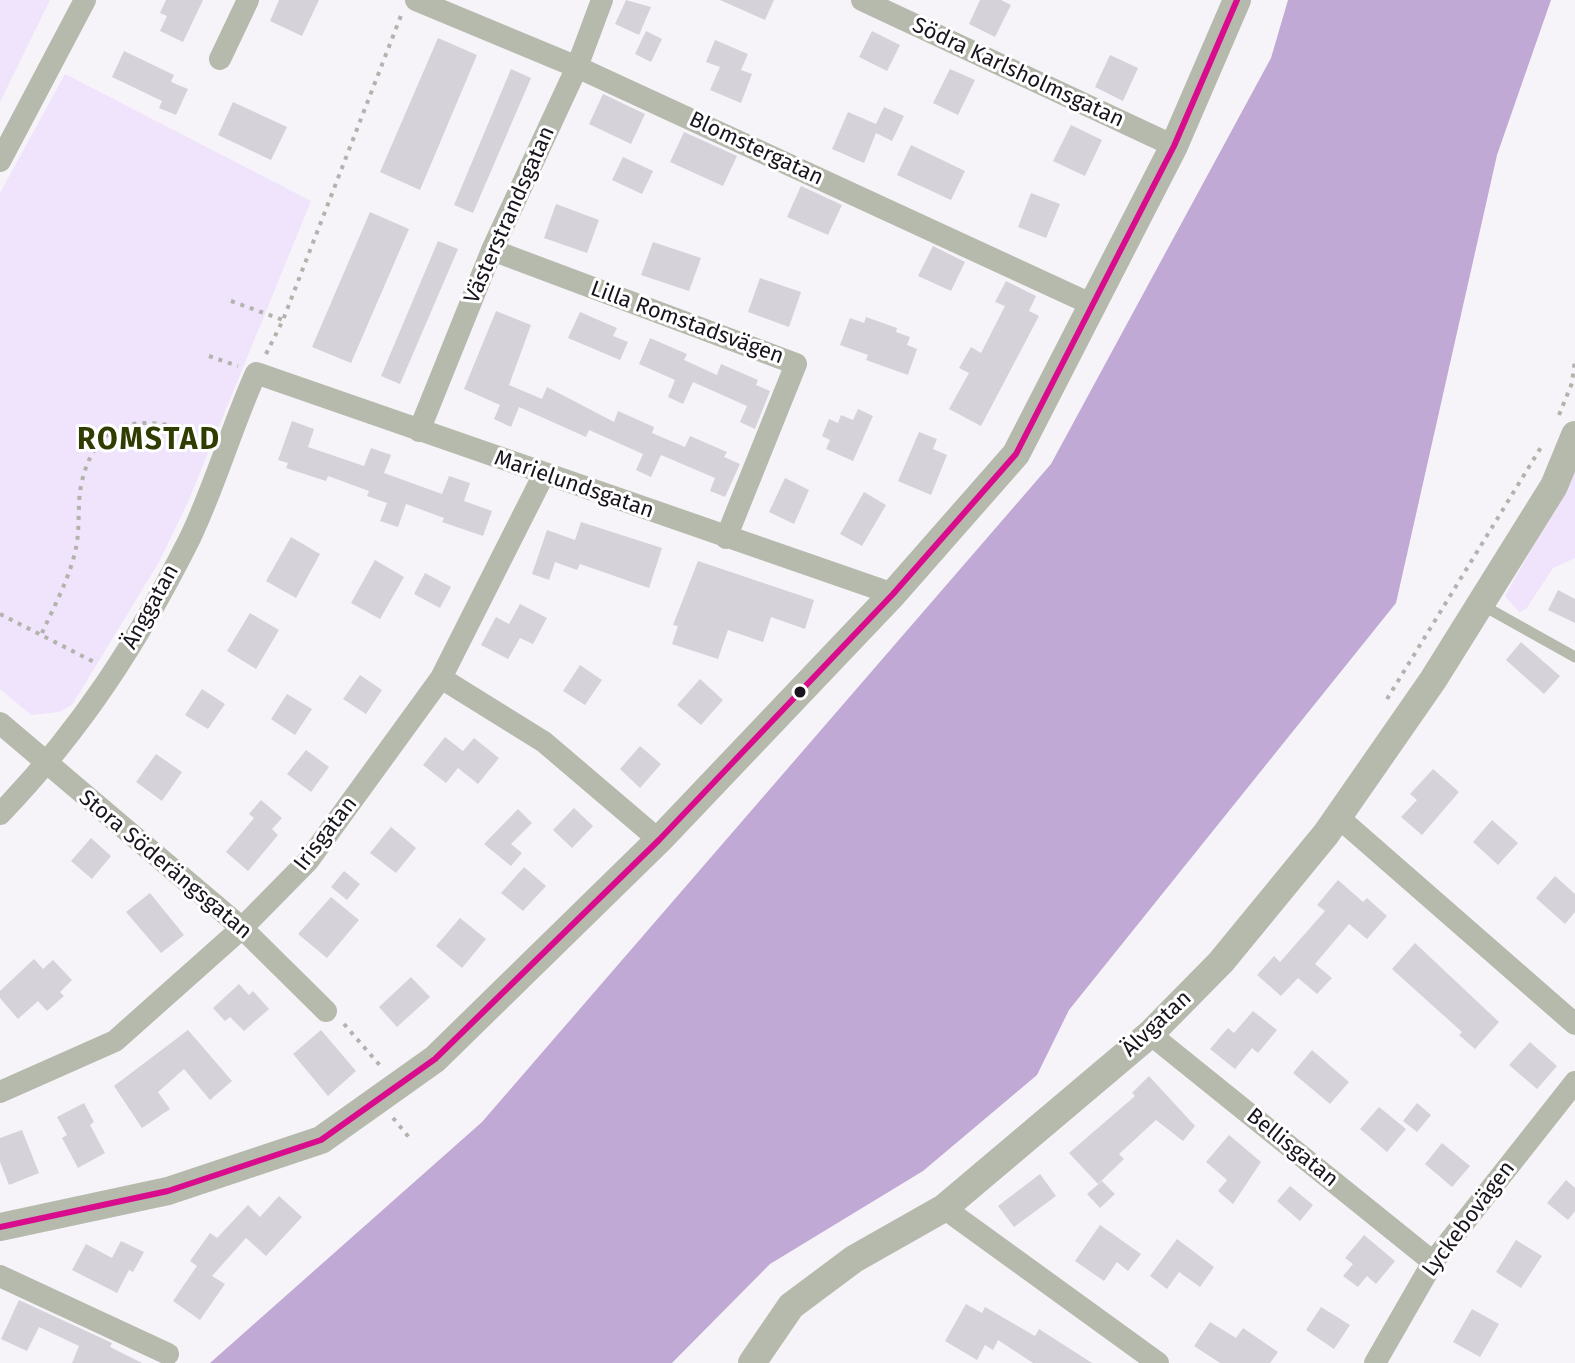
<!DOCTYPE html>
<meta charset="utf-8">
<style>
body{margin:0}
canvas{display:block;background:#f6f3f9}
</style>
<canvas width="1575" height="1363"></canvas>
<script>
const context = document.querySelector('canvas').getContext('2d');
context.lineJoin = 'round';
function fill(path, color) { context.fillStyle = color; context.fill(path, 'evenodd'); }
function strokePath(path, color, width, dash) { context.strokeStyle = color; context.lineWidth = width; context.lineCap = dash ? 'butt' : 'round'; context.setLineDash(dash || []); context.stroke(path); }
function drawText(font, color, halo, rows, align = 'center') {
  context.font = font + ' "Fira Sans",sans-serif'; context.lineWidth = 6; context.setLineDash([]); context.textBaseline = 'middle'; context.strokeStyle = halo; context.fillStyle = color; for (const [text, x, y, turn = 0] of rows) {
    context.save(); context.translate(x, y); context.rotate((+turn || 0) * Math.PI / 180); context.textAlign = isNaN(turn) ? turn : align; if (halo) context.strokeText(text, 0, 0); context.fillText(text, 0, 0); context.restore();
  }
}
fill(new Path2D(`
 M0 0H50L0 102Z
 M65 74 311 201 188 502 159 562 72 705 59 712 31 715 0 689V193Z
 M1575 472V558L1553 568 1526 609 1519 612 1505 596Z`), '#efe4fb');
fill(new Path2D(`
 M1288 0H1551L1497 155 1396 603 1069 1010 1037 1075 923 1171 770 1264 672 1363H210L482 1122 1051 464 1271 58Z`), '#c0a9d5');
fill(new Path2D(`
 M166 0H203L183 42 160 31 167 16 160 13Z
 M279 0H319L302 36 270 21Z
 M626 0 651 7 639 35 615 24Z
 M720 0H774L765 20Z
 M980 0H1001L1011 5 995 37 969 24Z
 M646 31 662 39 651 62 635 54Z
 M872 31 900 45 887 71 859 57Z
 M438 38 477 55 420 190 380 172Z
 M715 40 748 54 741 70 752 74 741 103 710 90 720 67 706 62Z
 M124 51 174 75 171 82 188 89 176 115 159 108 162 101 112 77Z
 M1110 55 1138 68 1123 101 1095 87Z
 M511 69 531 78 473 213 454 205Z
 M950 69 975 80 958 115 933 103Z
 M603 94 645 114 631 144 589 124Z
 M233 102 287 127 271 160 218 135Z
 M884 107 904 116 892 141 876 133 864 163 832 149 848 112 876 124Z
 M1071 125 1102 140 1085 176 1053 161Z
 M684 132 737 156 723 186 670 162Z
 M911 145 965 171 951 200 897 175Z
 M623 157 653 171 642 194 612 180Z
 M801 186 842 205 828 235 787 217Z
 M1031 193 1060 204 1046 238 1018 227Z
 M556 204 599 220 587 253 544 238Z
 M370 212 409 229 351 363 312 347Z
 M438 241 458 249 400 384 381 376Z
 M653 242 701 258 689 291 641 275Z
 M933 246 965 262 951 291 918 276Z
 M760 278 801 292 789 327 748 312Z
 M1006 281 1036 296 1029 311 1039 316 981 426 949 409 969 373 959 368 971 347 981 353 1005 306 995 302Z
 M496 311 531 325 509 385 542 399 547 387 614 422 618 411 654 427 652 433 685 447 690 436 727 452 724 457 740 464 725 497 710 491 715 478 661 455 651 477 636 470 643 454 589 430 586 437 519 407 511 427 494 419 500 405 464 389Z
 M580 312 617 328 613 336 628 342 620 360 568 338Z
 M866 317 897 328 896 332 910 337 907 345 917 349 908 375 866 360 868 355 840 345 850 318 864 323Z
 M650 338 687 354 684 360 717 375 721 364 758 380 756 385 770 391 755 429 740 422 747 406 693 382 683 404 668 397 675 380 639 364Z
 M858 409 873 416 853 461 826 449 830 440 822 436 829 419 838 423 841 415 853 420Z
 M292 421 314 429 308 447 364 466 371 448 391 455 384 473 442 494 449 476 470 483 464 501 492 511 483 536 442 522 444 518 406 504 398 527 380 521 387 503 367 496 369 491 328 476 326 481 286 468 288 463 278 460Z
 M919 432 937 439 933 449 947 455 931 495 898 481Z
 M785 478 809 490 794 524 769 512Z
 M864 492 886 505 862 546 840 534Z
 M581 522 662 548 649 588 580 564 577 570 555 562 549 580 532 574 547 530 575 540Z
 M291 537 320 554 296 598 266 581Z
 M375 560 404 577 380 619 351 603Z
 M698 561 814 600 805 629 771 617 763 642 728 630 718 659 672 644 678 626 673 625Z
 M425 573 451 587 440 608 414 594Z
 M1558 590 1575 599V623L1548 610Z
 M520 604 547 618 533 644 520 638 508 659 481 645 496 617 509 624Z
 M250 613 279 630 256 669 227 651Z
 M1521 642 1560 676 1544 694 1506 660Z
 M580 665 602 680 585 705 563 691Z
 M360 675 382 690 366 714 343 699Z
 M700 679 723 700 701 725 677 705Z
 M202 689 225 704 208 729 185 715Z
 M287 694 312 709 295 735 271 719Z
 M445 737 463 751 474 738 499 758 478 784 458 768 446 783 423 765Z
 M640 746 661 764 640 788 620 769Z
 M306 750 329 767 311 792 287 774Z
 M156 754 182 772 162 801 136 782Z
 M1433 769 1459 792 1422 835 1401 817 1417 800 1410 794Z
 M261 800 282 818 272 829 278 835 248 871 226 852 254 818 249 814Z
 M574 808 593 826 572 848 553 830Z
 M518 809 532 823 511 844 522 853 511 866 484 844Z
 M1492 820 1518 843 1498 865 1473 842Z
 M391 827 416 848 396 873 370 853Z
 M91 838 111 856 92 879 71 861Z
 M524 867 546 886 523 911 501 893Z
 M344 871 360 884 347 900 331 887Z
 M1555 876 1575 894V912L1565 924 1536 898Z
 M1338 880 1363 902 1367 898 1387 916 1367 939 1349 924 1315 964 1332 978 1317 994 1298 978 1281 996 1257 975 1274 956 1280 962 1325 911 1317 905Z
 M150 893 184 935 161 953 126 912Z
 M331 897 359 920 327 958 298 934Z
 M460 918 486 939 462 968 436 946Z
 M1415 943 1499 1022 1475 1049 1459 1035 1462 1032 1392 969Z
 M34 959 43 969 53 960 72 980 60 992 64 996 47 1011 38 1001 18 1019 0 998V991Z
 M411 977 430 997 397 1027 379 1007Z
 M239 984 249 995 253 991 269 1009 244 1031 230 1017 225 1021 213 1008Z
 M1253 1011 1277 1030 1258 1053 1252 1048 1235 1069 1210 1049 1228 1028 1234 1033Z
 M188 1030 232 1081 210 1100 184 1069 158 1092 170 1109 142 1128 114 1086Z
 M321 1030 356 1071 328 1096 293 1054Z
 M1530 1042 1557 1066 1537 1089 1509 1065Z
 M1312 1050 1349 1082 1330 1104 1293 1073Z
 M1149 1076 1195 1126 1183 1141 1156 1120 1119 1154 1124 1159 1098 1184 1069 1153 1135 1096 1132 1093Z
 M84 1103 94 1122 90 1125 105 1153 78 1168 62 1138 67 1135 57 1117Z
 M1417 1103 1431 1115 1417 1132 1403 1121Z
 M1379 1107 1406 1129 1387 1152 1360 1129Z
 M22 1130 39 1173 9 1185 0 1162V1138Z
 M1229 1135 1261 1162 1233 1204 1218 1191 1227 1180 1206 1162Z
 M1442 1143 1470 1166 1452 1187 1425 1164Z
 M1040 1174 1056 1196 1014 1227 998 1206Z
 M1566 1180 1575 1188V1211L1568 1220 1547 1203Z
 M1102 1181 1115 1194 1100 1208 1087 1194Z
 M1290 1186 1313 1205 1300 1221 1277 1201Z
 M279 1196 302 1217 266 1256 246 1238 212 1276 225 1284 200 1320 173 1301 197 1266 190 1261 210 1233 217 1238 248 1205 260 1217Z
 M1100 1225 1141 1254 1128 1271 1117 1262 1104 1281 1075 1261Z
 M1364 1235 1395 1261 1376 1284 1367 1276 1358 1287 1343 1276 1353 1264 1345 1258Z
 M1177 1239 1214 1267 1200 1287 1179 1272 1167 1289 1150 1276Z
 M1516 1240 1542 1256 1521 1288 1496 1272Z
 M121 1241 144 1252 133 1272 129 1270 117 1293 72 1270 86 1244 112 1258Z
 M19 1300 112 1343 110 1347 142 1363H72L79 1346 39 1327 27 1351 1 1339Z
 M966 1304 982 1313 985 1307 1035 1336 1039 1329 1092 1363H1033L998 1340 993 1350 985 1345 977 1360 945 1341Z
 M1321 1307 1350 1325 1334 1349 1306 1330Z
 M1472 1309 1499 1324 1480 1357 1453 1342Z
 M1210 1322 1236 1338 1243 1328 1278 1352 1270 1363H1220L1194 1346Z`), '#d6d2da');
strokePath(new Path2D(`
 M231 301 283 320
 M266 354 283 320 402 13
 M209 356 238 366
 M1559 415 1572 383 1575 360
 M0 614 94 662
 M42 633C55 604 72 574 77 542 80 522 77 501 82 481 99 410 153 416 208 437
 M1387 699 1543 444
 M344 1024 383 1069
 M393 1118 412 1141`), '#b1b3ac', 4, [4, 6]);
strokePath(new Path2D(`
 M1482 605 1575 657`), '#b5baac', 11);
strokePath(new Path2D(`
 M416 0 577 67 1093 305
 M862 0 1174 146
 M220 59 248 0
 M0 161 85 0
 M492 250 796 364 726 538
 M419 431 492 250 577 67 602 0
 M441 678 544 742 659 840
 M0 723 242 928 326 1011
 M0 814C81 730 138 642 190 538 215 486 232 426 256 373L893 594
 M1338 817 1575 1024
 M1150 1034 1433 1262
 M0 1092 115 1041 242 928 308 861 441 678 544 474
 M944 1208 1158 1363
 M0 1276 168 1354
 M1375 1363 1433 1262 1575 1082`), '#b5baac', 22);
strokePath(new Path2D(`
 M0 1227 168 1191 321 1140 435 1059 659 840 893 594 1016 454 1174 146 1237 0
 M752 1363 791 1306 854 1259 944 1208 1150 1034 1221 962 1326 834 1433 680 1554 486 1575 435`), '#b5baac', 28);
strokePath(new Path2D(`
 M0 1227 168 1191 321 1140 435 1059 659 840 893 594 1016 454 1174 146 1237 0`), '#d80c8c', 6);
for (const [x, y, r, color] of [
 [800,692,7,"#19141d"]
]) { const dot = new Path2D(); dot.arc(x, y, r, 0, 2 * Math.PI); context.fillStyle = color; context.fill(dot); strokePath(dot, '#fff', 3); }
drawText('22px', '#19141d', '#fff', [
 ["Södra Karlsholmsgatan",1018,73,25],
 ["Blomstergatan",756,149,25],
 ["Västerstrandsgatan",510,215,-66],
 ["Lilla Romstadsvägen",687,323,20],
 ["Marielundsgatan",574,485,19],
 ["Änggatan",151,607,-61],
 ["Irisgatan",326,834,-52],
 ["Stora Söderängsgatan",165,865,40],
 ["Älvgatan",1157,1024,-43],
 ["Bellisgatan",1292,1148,39],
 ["Lyckebovägen",1469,1219,-53]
]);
context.letterSpacing = '2px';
drawText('bold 30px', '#303d02', '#fff', [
 ["ROMSTAD",149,441]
]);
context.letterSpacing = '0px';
</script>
